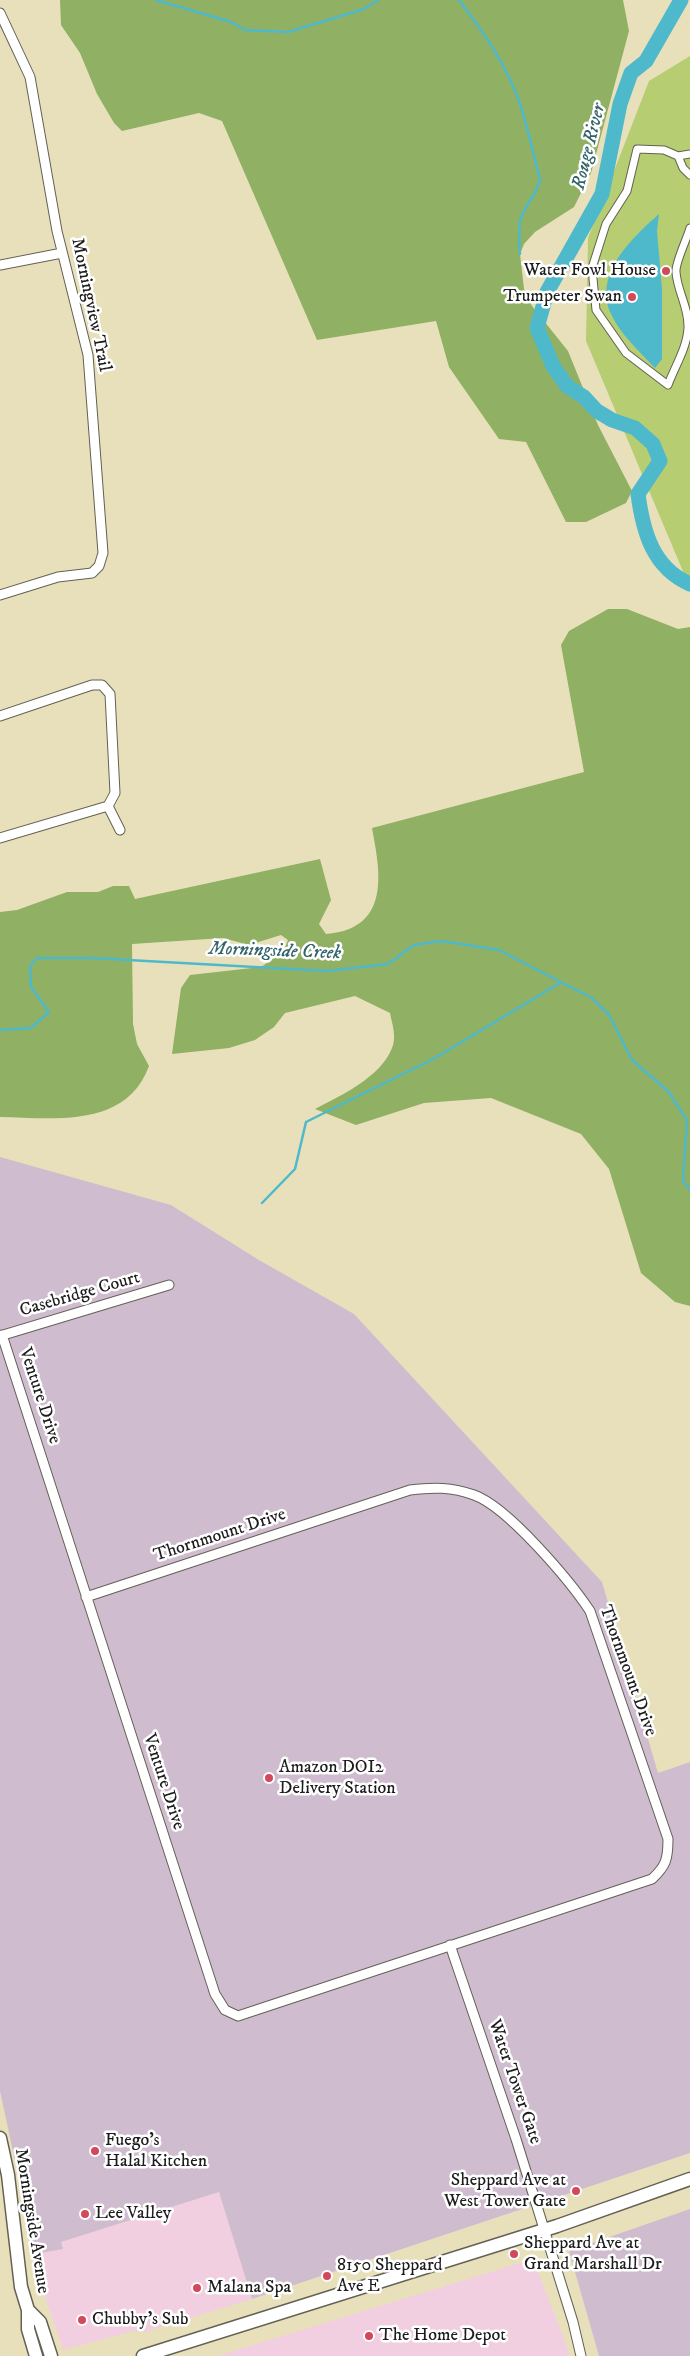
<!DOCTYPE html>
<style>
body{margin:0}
canvas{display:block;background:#e8e0bb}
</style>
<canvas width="690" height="2356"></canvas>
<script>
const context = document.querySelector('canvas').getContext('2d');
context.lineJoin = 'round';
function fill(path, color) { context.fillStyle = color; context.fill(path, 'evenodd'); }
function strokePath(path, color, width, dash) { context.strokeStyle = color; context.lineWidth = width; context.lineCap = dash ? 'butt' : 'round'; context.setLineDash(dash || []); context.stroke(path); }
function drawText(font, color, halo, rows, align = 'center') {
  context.font = font + ' "IM FELL DW Pica",serif'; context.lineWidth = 5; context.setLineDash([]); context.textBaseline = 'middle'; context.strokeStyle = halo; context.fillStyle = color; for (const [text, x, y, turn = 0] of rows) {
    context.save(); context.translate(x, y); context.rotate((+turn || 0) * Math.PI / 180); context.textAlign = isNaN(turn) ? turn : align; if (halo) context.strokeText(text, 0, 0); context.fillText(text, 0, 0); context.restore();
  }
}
fill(new Path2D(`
 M219 2192 252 2299 145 2332 134 2331 63 2350 38 2276 35 2254 62 2249 61 2242Z
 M533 2259 568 2349V2356H217Z`), '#f2cfe0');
fill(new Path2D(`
 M0 1157 171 1205 259 1260 354 1314 602 1582 658 1773 690 1762V2153L252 2299 219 2192 61 2242 63 2249 35 2254 0 2091Z
 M690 2209V2356H599L569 2251Z`), '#cfbdcf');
fill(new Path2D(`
 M690 56V588L586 341 588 238 649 81Z`), '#b6cd72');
fill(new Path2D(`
 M60 0H623L629 31 591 173 574 207 535 232 524 244 520 254 524 289 532 306 568 351 598 425 632 491 626 503 586 522H566L526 442 499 439 449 367 436 321 317 340 222 121 199 113 122 131 114 123 97 94 80 53 61 25Z
 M608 609H627L678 629 690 627V1306L675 1302 641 1273 609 1169 581 1134 491 1098 424 1103 356 1125 315 1109C340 1096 381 1077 392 1048 397 1037 392 1024 390 1013L355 996 285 1013 274 1027 255 1040 229 1048 172 1054 181 988 190 975 261 967 283 952 288 940 281 935 249 945 223 938 132 944 133 1024 137 1044 149 1066C126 1129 53 1118 0 1117V912L17 910 67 892H98L113 886H129L135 899 320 859 331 900 319 924 326 934C334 933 342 932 349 929 390 913 378 861 372 828L584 772 561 645 569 631Z`), '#90b064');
fill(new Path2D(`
 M659 214 657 231 662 289V359L655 368C640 352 620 334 611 314 593 274 632 238 659 214Z`), '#4fb9cc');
strokePath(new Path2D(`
 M156 0 231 22 245 30 288 32 364 9 378 0
 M459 0C483 32 507 65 520 104 528 128 533 154 540 179 538 194 525 204 521 218 518 229 519 242 520 254
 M0 1030 31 1028 49 1012 31 987 30 966 37 958H92L327 971 388 964 414 945 442 941 499 950 592 998 609 1015 632 1060 668 1091 687 1120 683 1181 690 1190
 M262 1203 295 1169 306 1122 435 1058 560 983`), '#4fb9cc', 2.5);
strokePath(new Path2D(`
 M681 0 646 61 631 73 620 104 602 194 547 292 537 328 553 366 567 386 584 397 597 411 612 420 635 428 653 444 660 461 638 494C643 532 653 568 690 584`), '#4fb9cc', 15);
const pedestrian = new Path2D(`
 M690 154 678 156 683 168 690 175
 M678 156 664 150 637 149 627 191 606 224 592 268 596 310 626 353 668 385C675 366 687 348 688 328 689 307 677 291 676 272 675 263 687 239 690 228`);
const minor = new Path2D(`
 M0 13 30 77 57 231 88 355 103 553 99 566 92 573 58 577 0 595
 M0 265 62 253
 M0 716 92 685H102L110 694 115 793 108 806 0 838
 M108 806 120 830
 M2 1335 215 1994 225 2010 238 2016 652 1879C666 1866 668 1859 668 1839L590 1611C570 1581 508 1507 474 1495 452 1487 433 1487 410 1490L86 1597
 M0 1336 169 1285
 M450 1945 516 2139 573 2322 581 2356`);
const secondary = new Path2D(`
 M0 2138 8 2175 21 2287 28 2310V2329L36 2356
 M28 2310 40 2322 51 2356
 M143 2356 557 2226 690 2179`);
strokePath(pedestrian, '#636154', 9);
strokePath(minor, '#636154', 11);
strokePath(secondary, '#636154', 15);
strokePath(pedestrian, '#fff', 7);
strokePath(minor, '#fff', 9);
strokePath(secondary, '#fff', 12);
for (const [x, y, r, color] of [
 [666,271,5,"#d1495b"],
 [632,297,5,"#d1495b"],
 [269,1778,5,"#d1495b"],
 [95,2151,5,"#d1495b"],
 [576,2191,5,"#d1495b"],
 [85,2214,5,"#d1495b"],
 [514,2254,5,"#d1495b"],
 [327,2276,5,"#d1495b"],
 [197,2288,5,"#d1495b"],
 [82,2320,5,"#d1495b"],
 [369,2336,5,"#d1495b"]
]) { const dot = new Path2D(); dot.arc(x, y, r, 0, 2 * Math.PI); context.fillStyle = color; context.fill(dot); strokePath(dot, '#fff', 2); }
drawText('18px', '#1c1c1c', '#fff', [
 ["Water Fowl House",656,271,"right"],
 ["Trumpeter Swan",622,297,"right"],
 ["Amazon DOI2",279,1768],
 ["Delivery Station",279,1789],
 ["Fuego's",105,2141],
 ["Halal Kitchen",105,2162],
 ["Sheppard Ave at",566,2181,"right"],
 ["West Tower Gate",566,2202,"right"],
 ["Lee Valley",95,2214],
 ["Sheppard Ave at",524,2244],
 ["Grand Marshall Dr",524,2265],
 ["8150 Sheppard",337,2266],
 ["Ave E",337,2287],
 ["Malana Spa",207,2288],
 ["Chubby's Sub",92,2320],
 ["The Home Depot",379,2336]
], 'left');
drawText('18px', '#1c1c1c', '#fff', [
 ["Morningview Trail",90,305,78],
 ["Casebridge Court",80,1295,-16],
 ["Venture Drive",39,1396,72],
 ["Thornmount Drive",220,1536,-18],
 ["Thornmount Drive",627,1671,70],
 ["Venture Drive",163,1782,72],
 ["Water Tower Gate",514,2082,71],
 ["Morningside Avenue",31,2221,81]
]);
drawText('italic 19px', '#33636b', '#fff', [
 ["Rouge River",590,147,-76],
 ["Morningside Creek",275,952,2]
]);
</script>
